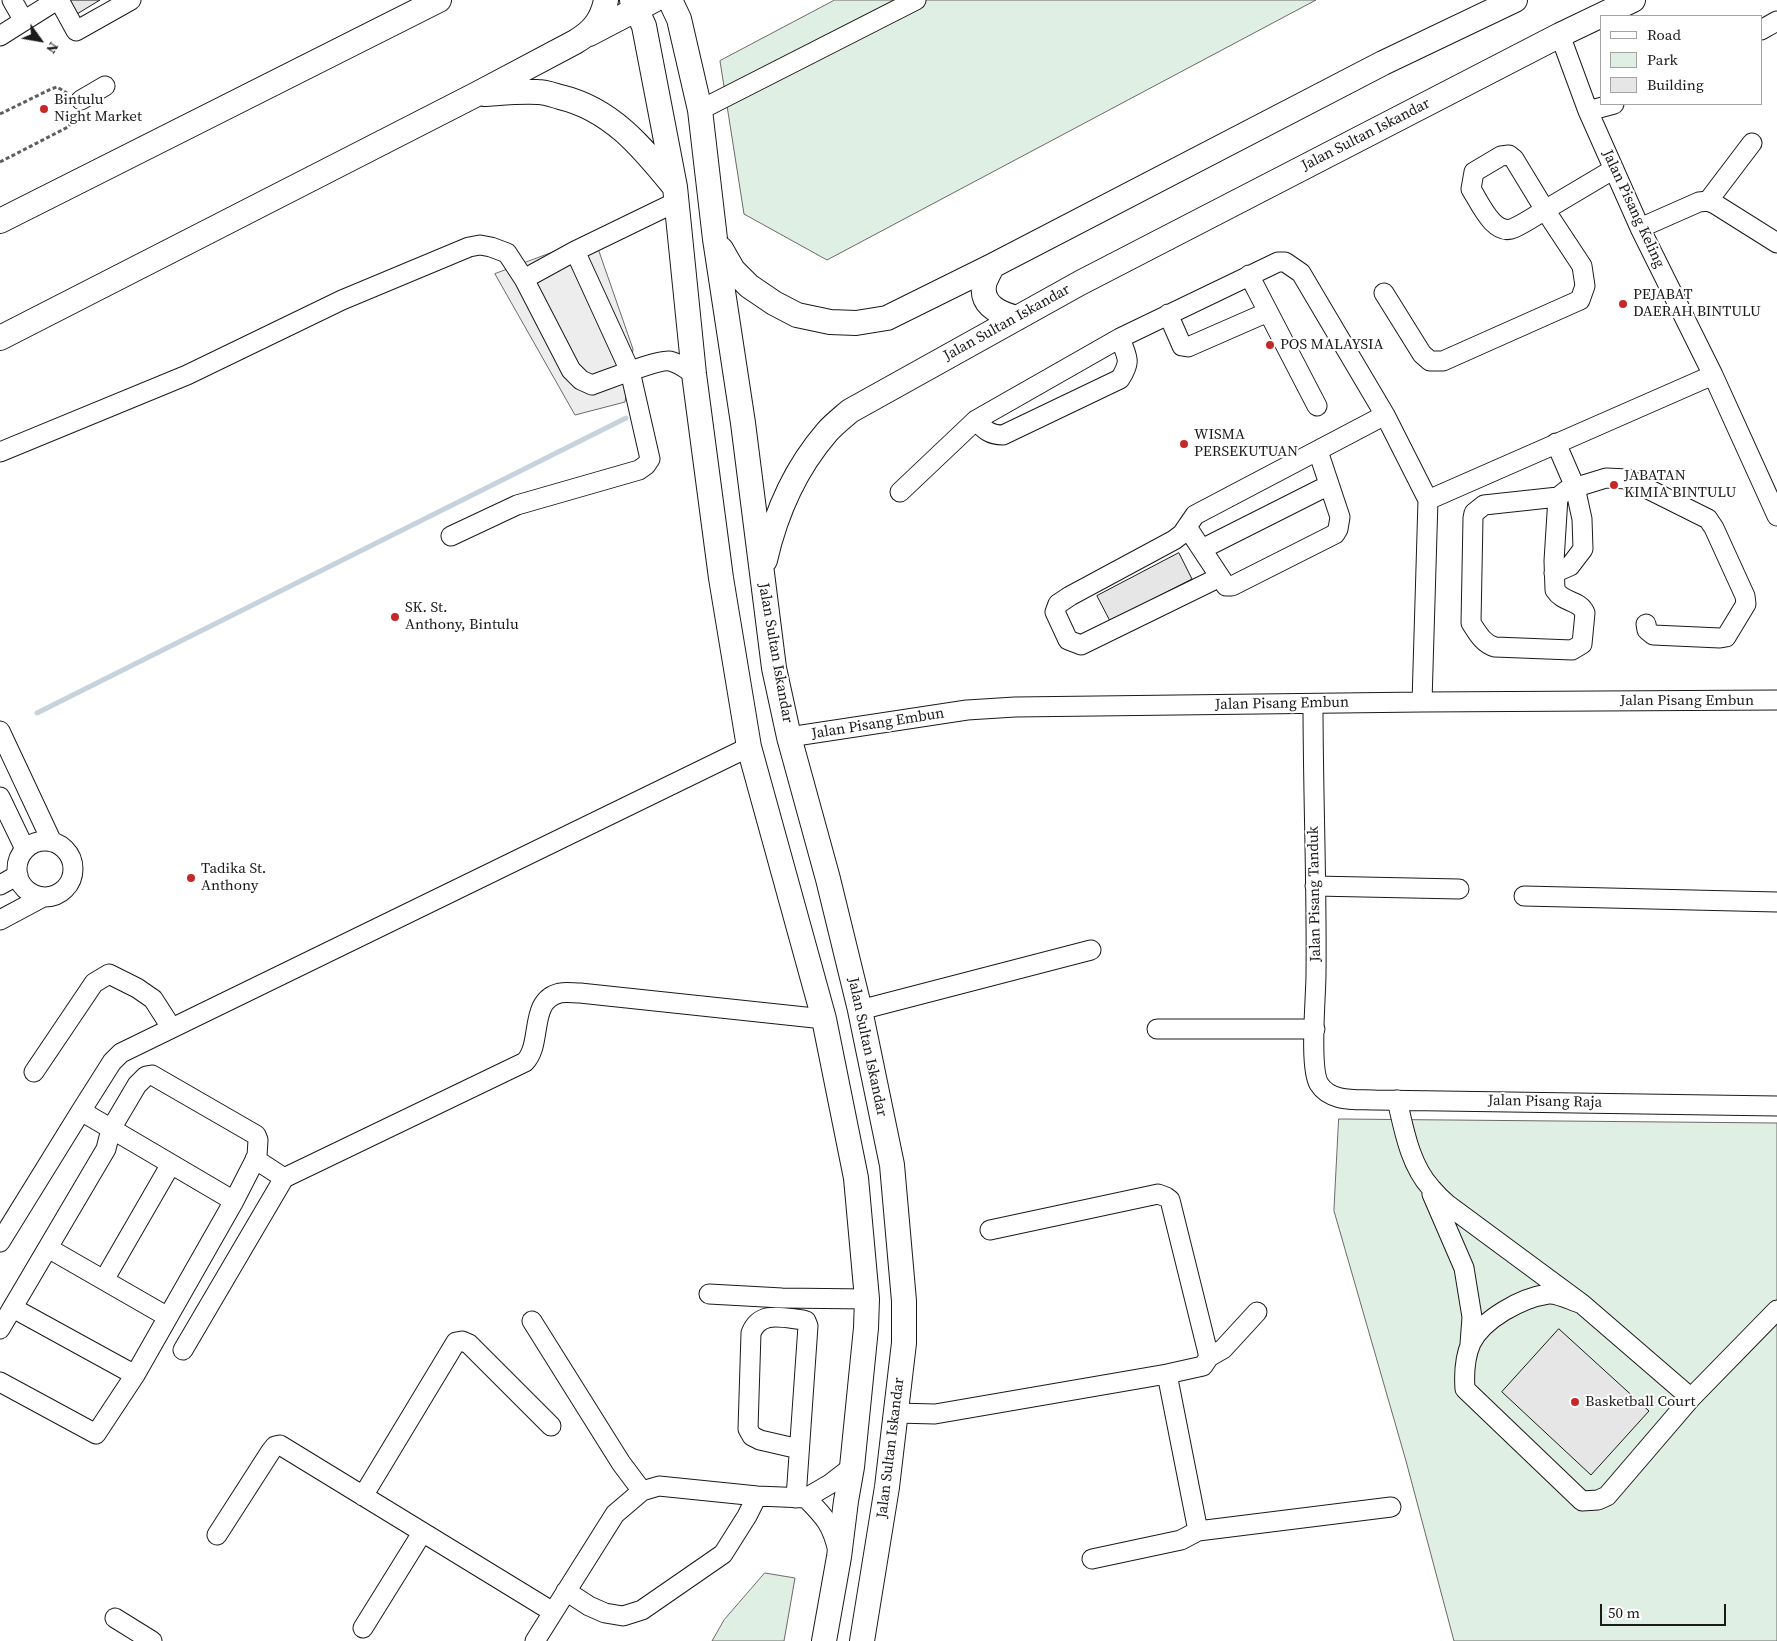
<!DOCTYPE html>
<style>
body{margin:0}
#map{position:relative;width:1777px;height:1641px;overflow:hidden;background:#fff;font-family:"Source Serif 4",serif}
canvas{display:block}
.legend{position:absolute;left:1600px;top:15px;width:162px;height:90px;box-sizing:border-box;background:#fff;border:1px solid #a3a3a3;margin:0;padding:6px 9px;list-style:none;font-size:15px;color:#1a1a1a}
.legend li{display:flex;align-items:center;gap:10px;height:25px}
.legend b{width:25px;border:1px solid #a3a3a3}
.north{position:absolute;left:15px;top:15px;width:50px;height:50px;-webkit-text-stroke:4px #fff;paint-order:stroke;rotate:122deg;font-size:14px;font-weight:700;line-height:20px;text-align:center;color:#1a1a1a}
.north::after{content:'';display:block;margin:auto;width:18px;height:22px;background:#1a1a1a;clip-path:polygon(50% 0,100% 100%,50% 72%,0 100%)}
.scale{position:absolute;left:1600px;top:1604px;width:126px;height:22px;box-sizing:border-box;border:2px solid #1a1a1a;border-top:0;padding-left:6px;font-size:15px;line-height:18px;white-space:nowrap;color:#1a1a1a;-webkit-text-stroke:4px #fff;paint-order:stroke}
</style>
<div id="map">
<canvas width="1777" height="1641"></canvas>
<ul class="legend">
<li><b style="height:6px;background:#fff"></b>Road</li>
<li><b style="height:14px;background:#e0efe3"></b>Park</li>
<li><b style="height:14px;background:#e6e6e6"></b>Building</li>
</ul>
<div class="north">N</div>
<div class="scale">50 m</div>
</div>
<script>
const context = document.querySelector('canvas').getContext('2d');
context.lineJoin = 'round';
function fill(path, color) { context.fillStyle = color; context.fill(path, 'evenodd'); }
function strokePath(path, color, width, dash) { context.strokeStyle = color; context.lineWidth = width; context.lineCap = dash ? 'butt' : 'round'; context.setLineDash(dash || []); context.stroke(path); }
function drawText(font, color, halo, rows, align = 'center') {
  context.font = font + ' "Source Serif 4",serif'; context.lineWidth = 4; context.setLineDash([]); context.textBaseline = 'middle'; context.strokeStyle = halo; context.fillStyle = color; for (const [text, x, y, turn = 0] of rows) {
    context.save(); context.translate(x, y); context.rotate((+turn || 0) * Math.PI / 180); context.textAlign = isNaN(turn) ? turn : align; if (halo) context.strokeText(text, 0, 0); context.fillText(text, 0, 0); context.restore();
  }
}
const green = new Path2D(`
 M835 0H1316L827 260 744 214 720 61Z
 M1339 1119 1777 1123V1641H1454L1406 1461 1334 1211Z
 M765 1573 795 1578 784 1641H712L724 1620Z`);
fill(green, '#e0efe3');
strokePath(green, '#6a6a6a', 1);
const parking = new Path2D(`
 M594 237 633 349 625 402 575 415 495 274Z`);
fill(parking, '#ededed');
strokePath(parking, '#6a6a6a', 1);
strokePath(new Path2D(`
 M37 713 626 418`), '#c6d2dc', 5);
const building = new Path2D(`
 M69 0H100L77 14Z
 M1179 553 1192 579 1110 621 1097 596Z
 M1559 1329 1649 1411 1591 1475 1502 1392Z`);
fill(building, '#e6e6e6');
strokePath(building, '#1a1a1a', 1);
const minor = new Path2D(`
 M12 0 24 21
 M59 0 76 31 131 0
 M1761 30 1777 21
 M1560 35 1588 111 1640 228 1713 375 1777 516
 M0 36 57 0
 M81 100 105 86
 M700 110 916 0
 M1588 111 1614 104
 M1509 155 1514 159 1545 210C1535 216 1525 223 1514 228 1494 237 1480 203 1471 189L1474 172 1501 156Z
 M1708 201 1752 143
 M1640 228 1699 202 1708 201 1715 204 1777 243
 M1249 275 1317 406
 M524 279 575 251
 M1384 293 1422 354 1430 361H1443L1580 300 1585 286 1582 266 1545 210 1614 169
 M1168 314 1182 346 1188 347 1268 312
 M976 420C984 430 990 435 1003 435L1120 379C1132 360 1127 358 1120 338
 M0 452 187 375 342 300 469 247 480 245 491 247 507 253 524 279 571 370 581 380 592 385C606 380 659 359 670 361 679 363 686 369 694 374
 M900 492 976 420 1120 338 1278 262H1285L1301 273 1385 415 1428 500 1422 702
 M1558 497 1554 561 1555 590C1563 603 1580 600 1585 613L1582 644 1572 650 1495 647C1483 644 1477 632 1471 623L1473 518 1474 513 1484 505 1558 497 1567 490 1606 478 1628 479 1708 519 1714 528 1745 596 1746 604 1726 637 1720 638 1653 635 1647 630 1646 624
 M1428 500 1713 375
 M1187 527 1226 586H1232L1335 534 1338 529 1340 517 1318 451
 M451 536 517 505 639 470 646 465 650 459 630 371 575 251 676 202
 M1202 549 1329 485
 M1554 573 1570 566 1583 549 1582 519 1575 487 1556 443
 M1220 577 1081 645 1068 640 1055 612 1058 604 1070 596 1174 540 1182 534 1195 515 1385 415
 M1313 704C1313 794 1317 884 1316 974 1316 998 1309 1067 1319 1084 1331 1103 1357 1099 1375 1100L1777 1106
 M0 731 52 842
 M789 737 967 710 1015 707 1422 702 1777 700
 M0 797 25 849
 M17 869a28 28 0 1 1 56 0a28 28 0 1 1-56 0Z
 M0 885 18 875
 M1315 886 1459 889
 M1524 896 1777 902
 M0 920 43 897
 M860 1010 1091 950
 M1157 1029H1315
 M34 1072 94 983 109 974 137 988 153 999 171 1027
 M1397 1100C1404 1130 1410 1165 1431 1188 1436 1194 1442 1200 1448 1205L1582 1304 1691 1398
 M81 1111 234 1201
 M255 1159 284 1178
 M1432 1194 1464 1268 1472 1317 1470 1344
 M0 1242 81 1111 112 1062 121 1053 749 747
 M48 1248 168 1317
 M104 1280 171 1164
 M709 1294 782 1298 867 1299
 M1582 1304C1572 1301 1558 1293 1548 1294 1521 1298 1483 1319 1471 1343 1465 1357 1464 1375 1465 1389L1582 1501 1598 1500 1607 1496 1691 1398 1777 1310
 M13 1308 135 1375
 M532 1321 621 1463 642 1491
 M0 1329 106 1149 111 1129 137 1085 146 1076 152 1075 256 1135 258 1140 257 1156 234 1201 135 1375 96 1434 0 1382
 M183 1350 284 1178 525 1062C543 1044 528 1000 560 993 566 992 574 993 580 993L824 1019
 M1209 1357 1223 1349 1257 1312
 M1167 1374 1198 1531
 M896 1413 935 1414 1167 1374 1203 1366 1209 1357 1170 1200 1166 1197 1158 1194 990 1230
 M363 1496 456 1342 462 1341 469 1344 551 1426
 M796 1498 808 1326 806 1321 803 1320C783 1318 760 1310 751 1333L748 1429 752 1436 760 1440 799 1449
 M806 1498C825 1517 832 1525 838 1551
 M806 1498 830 1484 852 1467
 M217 1535 271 1451 275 1446 280 1445 553 1612
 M1092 1559 1181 1540 1198 1531 1391 1507
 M566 1591 589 1606 605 1613 623 1616 642 1610 723 1554 747 1516 757 1496
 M115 1618 152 1641
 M363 1628 422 1533
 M535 1641 615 1514 642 1491 659 1486 757 1496 806 1498`);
const major = new Path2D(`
 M632 0 644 26 675 187 694 374 721 578 749 747 824 1019 856 1178 867 1299 866 1328 852 1467 846 1501 839 1557 824 1641
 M670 0 679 19 700 110 715 239 743 423 774 668 789 737 828 879 860 1010 892 1165 904 1301V1343L887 1487 862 1641
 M589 34 654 0
 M484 94C501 93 520 91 538 92 545 92 553 95 560 97 611 109 642 147 673 185
 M0 221 439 0
 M721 249 733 270 749 286 774 303 797 315 830 322 856 323 887 318 992 266 1383 63 1515 0
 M992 266C990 272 985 279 984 285 981 306 1001 314 1017 318
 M0 338 477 94 575 42C592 32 602 21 606 0
 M765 560C776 512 795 469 827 432 834 424 842 418 850 411L1080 283 1560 35 1633 0`);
strokePath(minor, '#1a1a1a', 21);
strokePath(major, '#1a1a1a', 26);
strokePath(new Path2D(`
 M0 114 51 89 57 87 67 93
 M0 162 68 127 76 117`), '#5f5f5f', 3, [4, 2.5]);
strokePath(minor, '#fff', 19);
strokePath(major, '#fff', 24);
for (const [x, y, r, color] of [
 [44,109,5,"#c62828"],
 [1623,304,5,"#c62828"],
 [1270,345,5,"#c62828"],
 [1184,444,5,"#c62828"],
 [1614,485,5,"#c62828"],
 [395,617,5,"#c62828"],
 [191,878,5,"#c62828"],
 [1575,1402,5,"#c62828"]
]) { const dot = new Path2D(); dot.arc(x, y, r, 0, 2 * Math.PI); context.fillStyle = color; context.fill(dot); strokePath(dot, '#fff', 2); }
drawText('15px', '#1a1a1a', '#fff', [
 ["Bintulu",54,100],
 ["Night Market",54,117],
 ["PEJABAT",1633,295],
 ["DAERAH BINTULU",1633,312],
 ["POS MALAYSIA",1280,345],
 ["WISMA",1194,435],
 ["PERSEKUTUAN",1194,452],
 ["JABATAN",1624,476],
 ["KIMIA BINTULU",1624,493],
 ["SK. St.",405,608],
 ["Anthony, Bintulu",405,625],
 ["Tadika St.",201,869],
 ["Anthony",201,886],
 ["Basketball Court",1585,1402]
], 'left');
drawText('15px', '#1a1a1a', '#fff', [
 ["Jalan Sultan Iskandar",1366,135,-27],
 ["Jalan Pisang Keling",1633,209,65],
 ["Jalan Sultan Iskandar",1007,323,-29],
 ["Jalan Sultan Iskandar",775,653,80],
 ["Jalan Pisang Embun",1687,701],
 ["Jalan Pisang Embun",1282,704,-1],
 ["Jalan Pisang Embun",878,724,-9],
 ["Jalan Pisang Tanduk",1315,894,-91],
 ["Jalan Sultan Iskandar",867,1047,78],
 ["Jalan Pisang Raja",1545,1102,1],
 ["Jalan Sultan Iskandar",891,1448,-83]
]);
</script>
